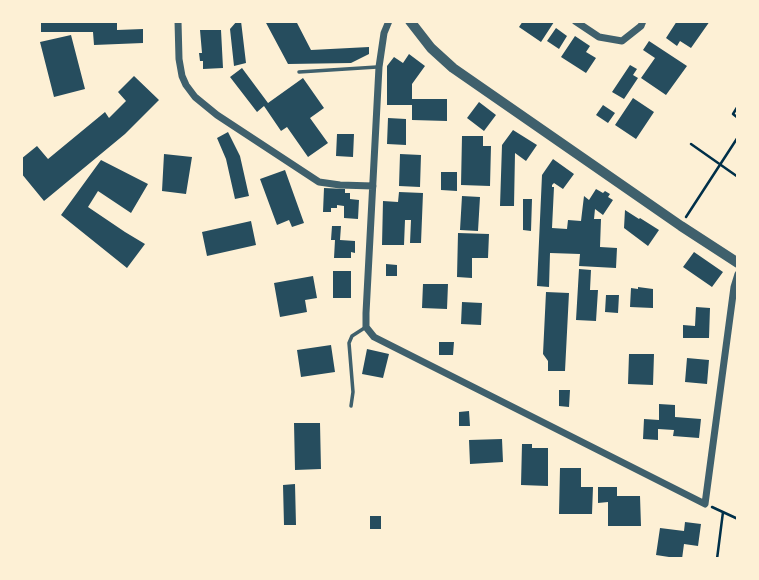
<!DOCTYPE html>
<style>
body{margin:0}
#map{position:relative;width:759px;height:580px;overflow:hidden;background:#fdf0d5;font-family:Barlow,sans-serif}
canvas{display:block}
.frame{position:absolute;inset:0;border:23px solid #fdf0d5;pointer-events:none}
</style>
<div id="map">
<canvas width="759" height="580"></canvas>
<div class="frame"></div>
</div>
<script>
const context = document.querySelector('canvas').getContext('2d');
context.lineJoin = 'round';
function fill(path, color) { context.fillStyle = color; context.fill(path, 'evenodd'); }
function strokePath(path, color, width, dash) { context.strokeStyle = color; context.lineWidth = width; context.lineCap = dash ? 'butt' : 'round'; context.setLineDash(dash || []); context.stroke(path); }
fill(new Path2D(`
 M41 21H117V30L143 29V43L94 45 93 32H41Z
 M237 21H241L246 63 234 66 230 29Z
 M265 21H296L311 50 369 47V54L351 63 288 64Z
 M523 21H552L554 22 541 42 519 27Z
 M677 21H710L691 48 680 41 677 46 666 38Z
 M556 28 567 36 559 49 547 41Z
 M200 30H221L223 68 203 69V61H200L199 53H202Z
 M71 35 85 89 54 97 40 42Z
 M575 36 590 46 586 52 596 58 586 73 561 57Z
 M649 41 687 66 666 95 641 78 655 58 643 50Z
 M409 54 425 66 412 84V99H447V121L412 120V105H387V66L394 57 403 63Z
 M630 65 637 69 633 75 638 78 624 99 612 92Z
 M242 68 268 103 303 78 324 108 310 118 328 143 308 157 287 127 281 131 264 106 257 112 230 77Z
 M134 76 159 100 125 134 44 201 21 173V159L37 146 48 159 105 112 109 118 126 101 118 92Z
 M633 98 654 112 636 139 615 125Z
 M479 102 496 115 484 131 467 118Z
 M603 105 615 113 608 123 596 115Z
 M388 118 406 119V145L387 144Z
 M513 130 537 145 526 161 515 153 514 206H500L502 145Z
 M228 132 240 156 249 196 235 199 226 159 217 138Z
 M337 134H354L353 157 336 156Z
 M462 136H483V146H491L490 186 461 185Z
 M164 154 192 157 186 194 162 191Z
 M400 154 421 155 420 187 399 186Z
 M553 159 574 174 563 189 554 183 552 185V187H554L552 228 567 229 568 220 581 221 584 196 589 200 596 189 603 193 605 191 610 194 608 197 613 200 603 215 595 209 594 219H601L600 247 617 248 616 268 579 266 580 254 550 253 549 287 537 286 542 175Z
 M101 160 148 184 131 213 98 191 88 207 125 232 145 244 127 268 61 215Z
 M285 170 304 223 292 227 289 220 277 225 260 179Z
 M441 172H457V191L441 190Z
 M324 188 345 189V193H350V199L359 200 358 219 344 218V206L337 205V208H331V212H323Z
 M399 192 423 193 421 243H410L411 220H405L404 245H382L383 201 398 202Z
 M462 196 480 197 478 231 460 230Z
 M523 199H532L531 231 523 230Z
 M625 210 639 219 640 218 659 230 648 246 624 228Z
 M251 221 256 245 207 256 202 232Z
 M332 226H341L340 240 355 241V253L351 252V258H334L335 240H331Z
 M458 233 489 234 488 258H472V278L457 277Z
 M694 252 723 272 712 287 683 267Z
 M386 264 397 265V276H386Z
 M579 269 591 270 590 290H598L596 321 576 320Z
 M333 271H351V298H333Z
 M313 276 317 298 305 300 307 312 280 317 274 283Z
 M423 284H448L447 309 422 308Z
 M638 287 653 289V308L630 307 631 288 638 289Z
 M546 292 569 293 565 371H548V361L543 354Z
 M606 295H619L618 313 605 312Z
 M462 302 482 303 481 325 461 324Z
 M696 307 710 308 709 338H683V325L695 326Z
 M439 342H454L453 355H439Z
 M331 345 335 372 301 377 297 350Z
 M367 349 389 354 383 378 362 374Z
 M629 354H654L653 385 628 384Z
 M687 358 709 360 707 384 685 382Z
 M559 390H570L569 407 559 406Z
 M659 404 675 405V417L701 419 699 438 673 436 674 430 658 429V440L643 439 644 419 659 420Z
 M469 411 470 426H459V412Z
 M294 423H320L321 469 295 470Z
 M502 439 503 462 470 464 469 440Z
 M522 444H532V448H548V486L521 485Z
 M560 468H581V487H593L592 514H559Z
 M295 484 296 525H284L283 485Z
 M598 487H617V496H640L641 526H608V502L598 503Z
 M370 516H381V529H370Z
 M685 522 701 524 698 546 684 544 682 559 656 555 660 528 684 531Z`), '#264d5e');
strokePath(new Path2D(`
 M738 106 733 114 738 118
 M691 144 738 177
 M686 217 738 137
 M712 507 738 519
 M717 559 723 512`), '#003049', 2.5);
strokePath(new Path2D(`
 M299 72 377 67
 M351 406 353 392 349 343 352 336 366 327`), '#3f606c', 3.5);
strokePath(new Path2D(`
 M178 21 179 59 182 76 186 85 195 97 217 115 319 182 340 185 373 186
 M389 21 384 33 379 67 366 313V327L374 337 705 504 734 287 738 274
 M575 21 599 37 622 41 641 26 643 21`), '#3f606c', 7);
strokePath(new Path2D(`
 M410 21 431 48 453 68 681 226 738 263`), '#3f606c', 10);
</script>
